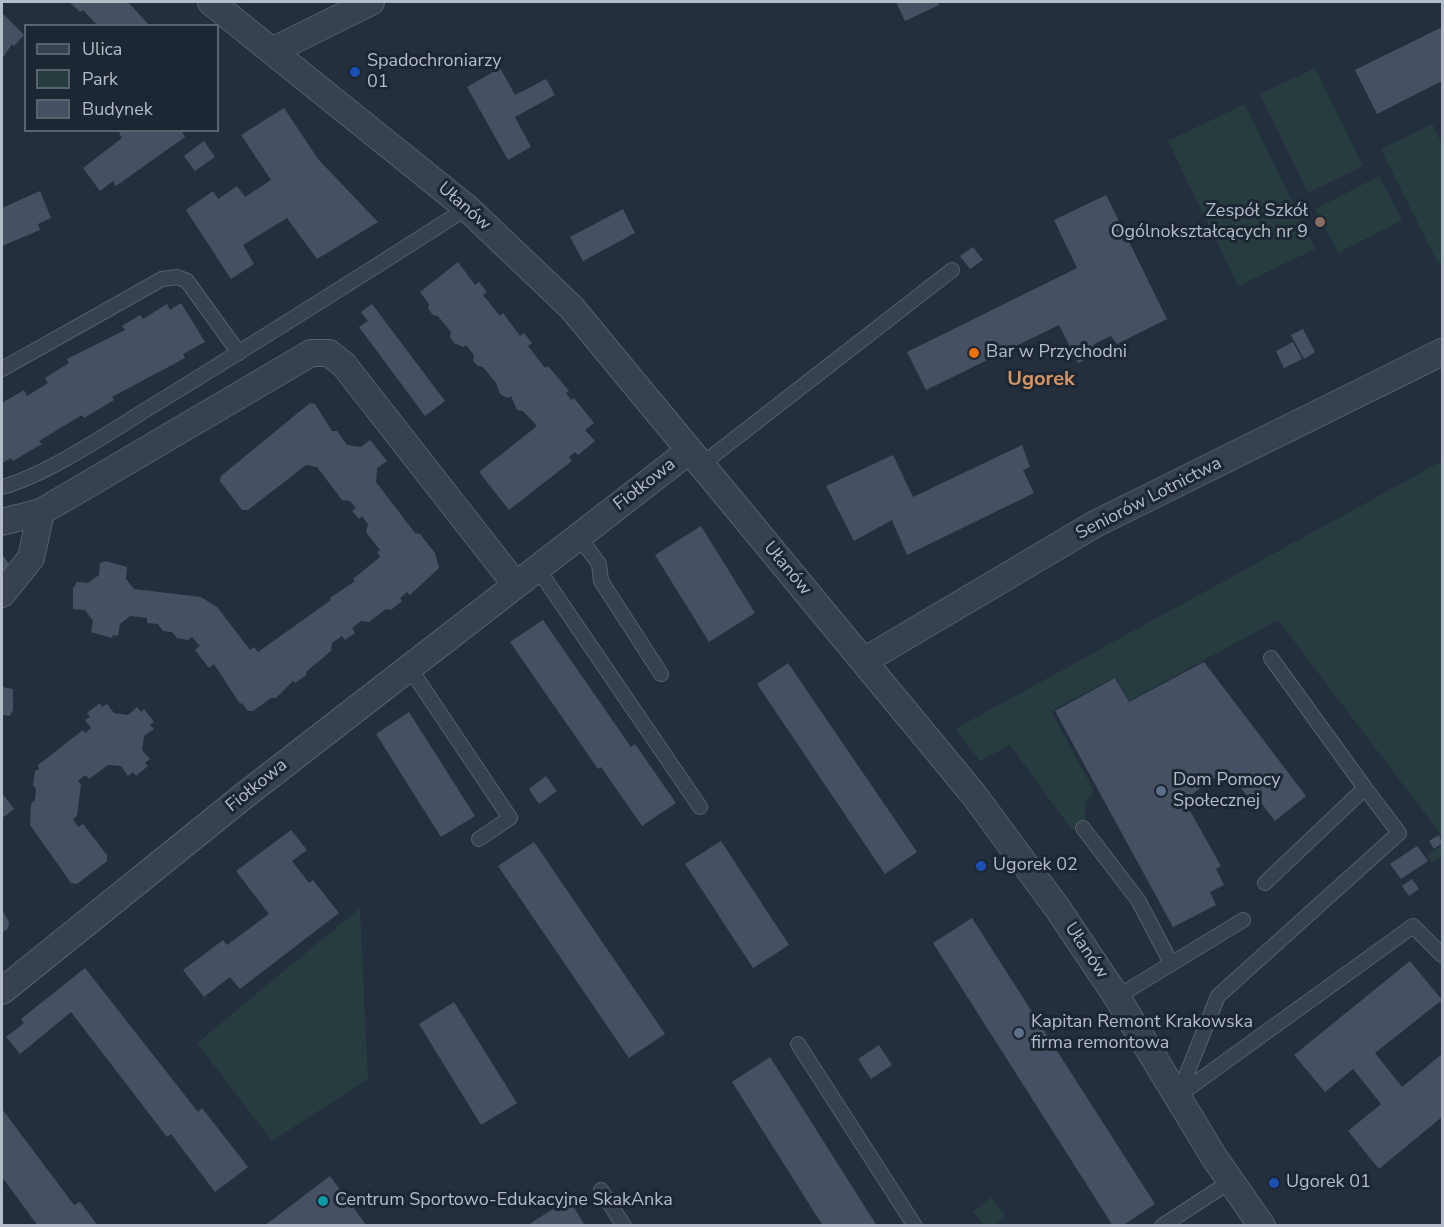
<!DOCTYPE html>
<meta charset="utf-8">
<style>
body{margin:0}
#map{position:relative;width:1444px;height:1227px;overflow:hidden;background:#242f3e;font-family:"Nunito Sans",sans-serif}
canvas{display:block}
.frame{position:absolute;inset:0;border:3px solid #b4bcc9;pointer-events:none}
.legend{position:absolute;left:24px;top:24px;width:195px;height:108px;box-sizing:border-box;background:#1d2633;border:2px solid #59626f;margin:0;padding:8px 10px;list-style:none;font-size:18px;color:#b4bcc9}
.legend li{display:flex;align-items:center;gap:12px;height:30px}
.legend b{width:30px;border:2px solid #59626f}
</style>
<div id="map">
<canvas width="1444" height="1227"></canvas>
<div class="frame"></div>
<ul class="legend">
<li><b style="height:8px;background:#38414e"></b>Ulica</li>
<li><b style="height:16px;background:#263c3f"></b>Park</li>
<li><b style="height:16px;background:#455162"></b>Budynek</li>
</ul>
</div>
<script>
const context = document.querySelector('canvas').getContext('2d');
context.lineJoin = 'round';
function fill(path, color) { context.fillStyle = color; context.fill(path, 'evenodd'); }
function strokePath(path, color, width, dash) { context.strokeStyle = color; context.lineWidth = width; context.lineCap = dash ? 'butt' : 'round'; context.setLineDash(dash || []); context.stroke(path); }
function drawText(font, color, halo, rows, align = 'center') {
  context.font = font + ' "Nunito Sans",sans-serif'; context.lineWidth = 6; context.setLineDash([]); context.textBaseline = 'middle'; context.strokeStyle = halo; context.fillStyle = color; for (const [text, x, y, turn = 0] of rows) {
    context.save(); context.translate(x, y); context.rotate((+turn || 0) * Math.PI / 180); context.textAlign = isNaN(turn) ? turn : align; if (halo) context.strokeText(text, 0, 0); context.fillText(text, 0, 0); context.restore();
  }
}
fill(new Path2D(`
 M1315 68 1363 166 1308 193 1260 94Z
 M1245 104 1315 249 1238 286 1168 141Z
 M1432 124 1442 144V260L1438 263 1381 149Z
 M1379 176 1402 220 1338 253 1315 209Z
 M1442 461V836L1278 620 1129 701 1116 677 1051 711 1094 791 1085 803V822L1072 830 1010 745 980 761 955 729Z
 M1442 845V856L1432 864 1427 855Z
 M360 908 368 1079 272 1141 197 1043Z
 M991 1197 1006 1217 995 1225H984L973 1212Z`), '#263c3f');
fill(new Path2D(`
 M69 2H128L150 26H98L83 10 80 12Z
 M896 2H937L939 5 905 21Z
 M2 13 24 35 14 46 12 44 2 59Z
 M1442 27V81L1377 114 1355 70Z
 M500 68 515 95 546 79 555 95 515 117 531 147 508 160 467 87Z
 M284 108 318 159 378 222 317 259 287 218 243 245 254 264 231 279 186 210 213 191 218 199 237 186 245 197 271 180 241 135Z
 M122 130H181L185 137 116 186 113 181 100 191 83 168 122 138 119 133Z
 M204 141 215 157 195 171 184 156Z
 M40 191 51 218 38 224 40 230 2 246V208Z
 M1106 195 1167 319 1117 344 1111 336 1094 344 1096 354 1078 363 1059 325 926 390 907 352 1077 268 1054 220Z
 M623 209 635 233 583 261 570 237Z
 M973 247 983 260 970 269 960 256Z
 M458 262 475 285 479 282 487 292 483 295 500 316 503 313 520 336 524 333 532 343 528 346 545 368 548 366 569 391 566 393 571 400 574 398 594 423 585 430 595 441 578 455 575 452 569 457 572 461 509 510 479 472 537 426 523 411 517 410 511 396 508 398 500 394 496 383 483 367 478 366 473 361 474 355 466 345 463 347 454 343 450 337 451 332 438 316 433 315 428 309 429 304 420 292Z
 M181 303 205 342 183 354 185 358 112 397 114 400 84 418 82 415 39 441 42 444 13 461 11 458 2 463V403L24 390 27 396 48 383 45 378 69 363 67 359 125 330 122 326 140 315 143 319 167 304 170 310Z
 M372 304 445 401 425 416 359 327 368 321 361 312Z
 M1303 329 1315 352 1304 359 1291 335Z
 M1293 342 1302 359 1284 368 1276 351Z
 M310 403 315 404 332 431H337L347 445 361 447 370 440 387 461 377 468 376 482 415 533 420 534 435 553 439 568 410 595 407 592 400 598 402 601 391 610 386 609 369 622 361 621 352 628 355 633 345 640 342 636 332 643 331 651 307 671 306 675 295 683 293 681 276 698H271L253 711H248L242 703 240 704 214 664 209 668 195 650 200 646 192 637 188 640 177 638 172 632 163 631 158 624 147 623V618L130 616 120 624 118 636 113 635 112 638 91 632 93 621 85 610 73 609V587H75L76 582 88 583 99 575 100 563 106 561 127 567 126 579 134 589 201 597 217 607 250 650 254 647 258 652 331 600 330 598 355 581 353 579 380 557 377 552 380 550 366 532 368 524 362 516 359 519 352 511 356 508 350 501 342 500 317 467 306 465 248 510H242L220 481 221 476Z
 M1022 445 1030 467 1023 470 1034 493 907 555 892 520 854 541 826 486 893 455 913 497Z
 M701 526 755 613 709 642 655 555Z
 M2 554 10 565 2 572Z
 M543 620 631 747 635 744 676 803 642 826 601 767 598 769 510 642Z
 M1204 662 1306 796 1275 821 1259 800 1253 804 1227 769 1184 800 1221 866 1216 869 1224 885 1210 892 1216 905 1173 927 1055 711 1115 678 1129 702Z
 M788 663 917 852 885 874 757 684Z
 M2 687 13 689V710L10 716 2 715Z
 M100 703 102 707 107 704 114 713 128 715 137 707 141 712 144 709 154 722 150 725 154 729 144 736 142 750 150 759 145 763 148 766 136 776 133 772 128 776 121 766 108 765 89 779 85 775 78 781 81 785 77 816 73 819 78 827 83 824 107 855V861L77 884 71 883 30 825 31 804 35 800 36 789 33 785 35 771 39 769 38 765 83 730 85 733 91 728 85 720 90 717 87 713Z
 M409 712 475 816 441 837 376 734Z
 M546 776 557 791 539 804 529 789Z
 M2 793 14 809 4 817 2 814Z
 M291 830 307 850 292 861 309 883 313 880 339 913 240 989 230 977 204 997 183 970 223 940 227 945 269 914 236 871Z
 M1439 835 1442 843 1434 849 1429 841Z
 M721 841 789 945 753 968 685 864Z
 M534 842 665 1034 629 1058 498 866Z
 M1417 846 1428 861 1401 879 1390 864Z
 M1412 879 1419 889 1409 896 1402 886Z
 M2 909 9 922 8 928 2 933Z
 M972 918 1155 1204 1122 1226H1113L933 943Z
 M1410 961 1442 1000 1375 1053 1402 1087 1442 1054V1117L1379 1169 1348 1131 1381 1104 1353 1069 1325 1092 1294 1055Z
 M85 968 198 1112 202 1108 248 1167 215 1192 171 1134 167 1137 71 1012 20 1054 6 1037 24 1023 21 1019Z
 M454 1002 517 1103 481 1125 419 1024Z
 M879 1045 892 1065 871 1079 858 1059Z
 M770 1057 786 1082 877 1226H823L732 1082Z
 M2 1109 74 1205 80 1202 98 1226H38L2 1177Z
 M330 1176 367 1226H264Z
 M569 1199 585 1226H532L531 1223Z`), '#455162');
const service = new Path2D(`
 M2 369 162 279 177 277 187 281 239 353
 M701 465 952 270
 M2 487C50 474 117 427 162 400 264 337 366 273 467 208
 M579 537 599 564 601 581 661 674
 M538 569 700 807
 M1271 658 1365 788
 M409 667 510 818 479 839
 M1083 828 1138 900 1171 963
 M1117 997 1243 920
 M798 1044 915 1226
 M1179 1095 1413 926 1442 955
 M1178 1096 1218 996 1399 833 1365 788 1265 883
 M601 1190 624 1226
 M1162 1226 1231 1181`);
const minor = new Path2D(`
 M211 2 467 208 572 308 974 795 1058 909 1117 997 1214 1157 1262 1226
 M272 51 371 2
 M2 522 41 512 311 353H329L344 365 516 585
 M2 594 31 558 41 512
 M864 661 1095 524 1442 352
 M2 991 245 795 689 451`);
strokePath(service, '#565f6c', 16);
strokePath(minor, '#565f6c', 28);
strokePath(service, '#38414e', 14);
strokePath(minor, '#38414e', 26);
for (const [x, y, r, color] of [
 [355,72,6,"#1a4fb4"],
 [1320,222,6,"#8d6e63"],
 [974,353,6,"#e8710a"],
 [1161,791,6,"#5c6f8a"],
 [981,866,6,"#1a4fb4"],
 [1019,1033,6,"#5c6f8a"],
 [1274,1183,6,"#1a4fb4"],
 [323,1201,6,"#0f9aa8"]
]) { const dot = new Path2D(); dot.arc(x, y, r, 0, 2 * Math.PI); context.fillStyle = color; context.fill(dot); strokePath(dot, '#1d2633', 2); }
drawText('18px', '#b4bcc9', '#1d2633', [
 ["Spadochroniarzy",367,62],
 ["01",367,83],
 ["Zespół Szkół",1308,212,"right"],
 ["Ogólnokształcących nr 9",1308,233,"right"],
 ["Bar w Przychodni",986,353],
 ["Dom Pomocy",1173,781],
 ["Społecznej",1173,802],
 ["Ugorek 02",993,866],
 ["Kapitan Remont Krakowska",1031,1023],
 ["firma remontowa",1031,1044],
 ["Ugorek 01",1286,1183],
 ["Centrum Sportowo-Edukacyjne SkakAnka",335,1201]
], 'left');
drawText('18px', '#b4bcc9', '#1d2633', [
 ["Ułanów",464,207,41],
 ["Fiołkowa",645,485,-38],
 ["Seniorów Lotnictwa",1149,499,-27],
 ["Ułanów",787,569,50],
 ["Fiołkowa",257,786,-39],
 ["Ułanów",1086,951,56]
]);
drawText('bold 20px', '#d59563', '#1d2633', [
 ["Ugorek",1041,380]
]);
</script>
